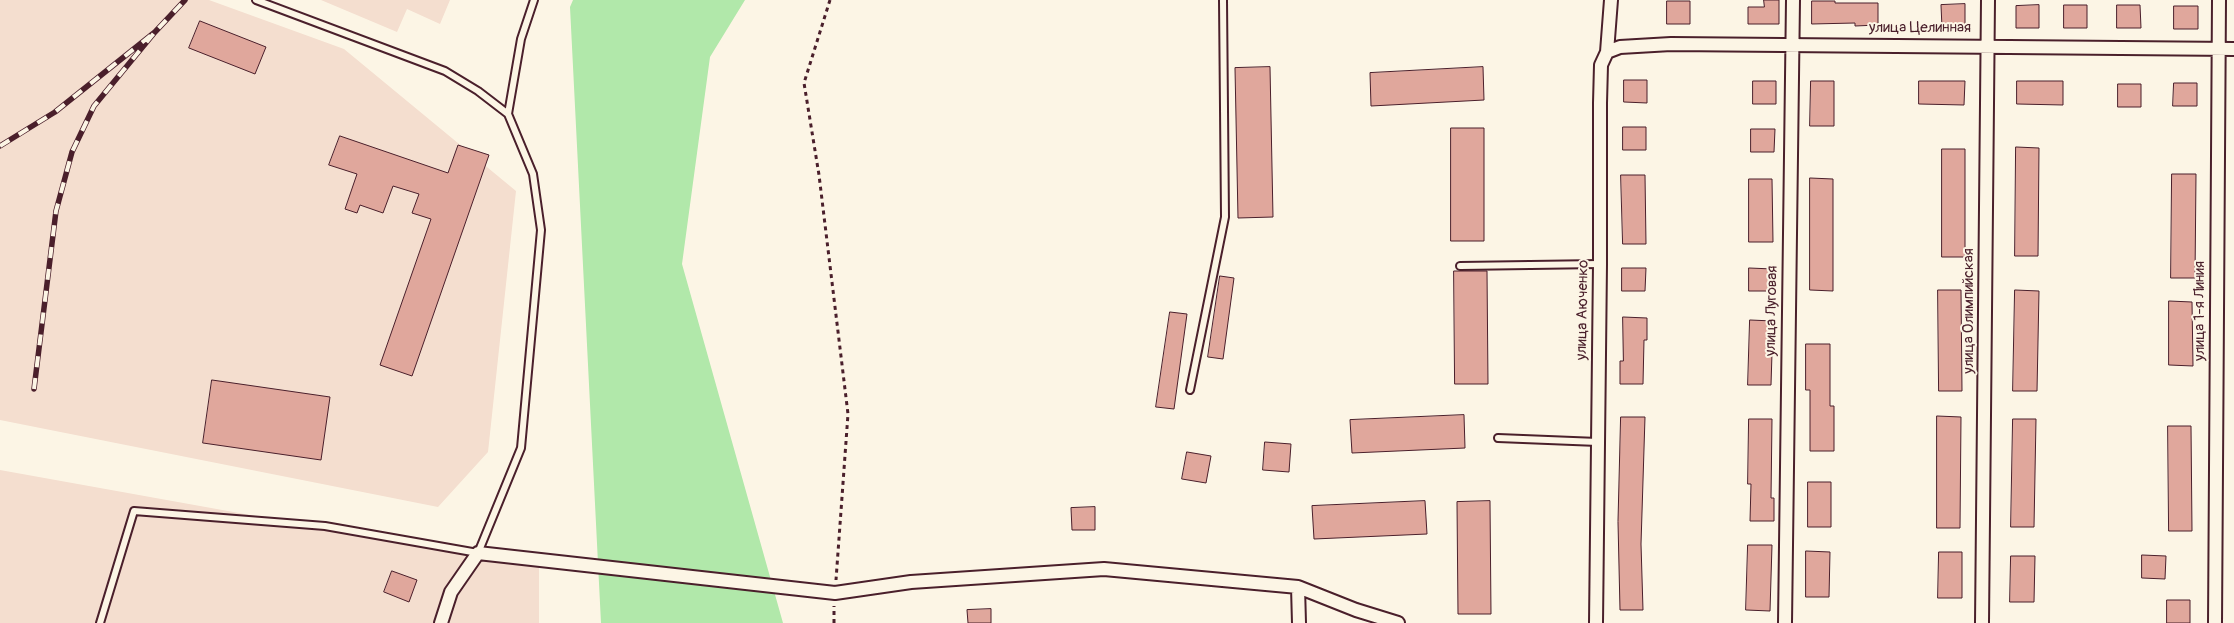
<!DOCTYPE html>
<meta charset="utf-8">
<style>
body{margin:0}
canvas{display:block;background:#fcf5e5}
</style>
<canvas width="2234" height="623"></canvas>
<script>
const context = document.querySelector('canvas').getContext('2d');
context.lineJoin = 'round';
function fill(path, color) { context.fillStyle = color; context.fill(path, 'evenodd'); }
function strokePath(path, color, width, dash) { context.strokeStyle = color; context.lineWidth = width; context.lineCap = dash ? 'butt' : 'round'; context.setLineDash(dash || []); context.stroke(path); }
function drawText(font, color, halo, rows, align = 'center') {
  context.font = font + ' Pangolin,sans-serif'; context.lineWidth = 4; context.setLineDash([]); context.textBaseline = 'middle'; context.strokeStyle = halo; context.fillStyle = color; for (const [text, x, y, turn = 0] of rows) {
    context.save(); context.translate(x, y); context.rotate((+turn || 0) * Math.PI / 180); context.textAlign = isNaN(turn) ? turn : align; if (halo) context.strokeText(text, 0, 0); context.fillText(text, 0, 0); context.restore();
  }
}
fill(new Path2D(`
 M0 0H209L344 49 516 191 488 452 438 507 0 420Z
 M321 0H450L440 24 407 9 397 32Z
 M0 470 539 567V623H0Z`), '#f4decf');
fill(new Path2D(`
 M573 0H745L710 57 682 264 783 623H601L570 7Z`), '#b1e8aa');
const building = new Path2D(`
 M1764 0H1779V24H1748V7H1764Z
 M1667 1H1690V24H1667Z
 M1812 1H1835V3H1878V25L1855 26V23L1812 24Z
 M1965 4V27L1942 28 1941 5Z
 M2039 5V28H2016V6Z
 M2064 5H2087V28H2064Z
 M2117 5H2140L2141 28H2117Z
 M2174 6H2198V29H2174Z
 M200 21 266 47 255 74 189 48Z
 M1270 67 1273 217 1238 218 1235 68Z
 M1483 67 1484 100 1371 106 1370 73Z
 M1624 80H1647V103L1624 102Z
 M1753 81H1776V104H1753Z
 M1811 81H1834V126H1810Z
 M1919 81H1965L1964 105 1919 104Z
 M2017 81H2063V105L2017 104Z
 M2174 83H2197V106H2173Z
 M2118 84H2141V107H2118Z
 M1623 127H1646V150H1623Z
 M1451 128H1484V241H1451Z
 M1751 129H1775L1774 152H1751Z
 M340 136 448 173 458 145 489 155 412 376 380 365 431 219 412 213 419 194 393 186 383 213 360 205 357 213 345 209 357 174 329 165Z
 M2016 147 2039 148 2038 256H2015Z
 M1942 149H1965V257H1942Z
 M2172 174H2196L2195 278H2171Z
 M1621 175H1645L1646 244H1623Z
 M1810 178 1833 179V291L1810 290Z
 M1749 179H1772L1773 242H1749Z
 M1622 268H1646L1645 291H1622Z
 M1749 268 1773 269V291H1749Z
 M1454 271H1487L1488 384H1455Z
 M1220 276 1234 278 1223 359 1208 357Z
 M1938 290H1961L1962 391H1939Z
 M2015 290 2039 291 2037 391H2013Z
 M2169 301 2192 302 2193 366 2169 365Z
 M1170 312 1187 314 1174 409 1156 407Z
 M1623 317 1647 318V340H1644L1643 384H1620V361H1623Z
 M1750 320 1773 321 1771 385H1748Z
 M1806 344H1830V406H1834V451H1810V390H1806Z
 M212 380 330 397 321 460 203 443Z
 M1464 415 1465 448 1352 453 1350 420Z
 M1937 416 1961 417 1960 528H1937Z
 M1621 417H1645L1641 544 1643 610H1620L1618 522Z
 M1749 419H1772L1771 498H1774V521H1750L1751 484H1748Z
 M2013 419H2036L2034 527H2011Z
 M2168 426H2191L2192 531H2169Z
 M1265 442 1291 444 1289 472 1263 470Z
 M1187 452 1211 456 1206 483 1182 479Z
 M1808 482H1831V527H1808Z
 M1425 501 1427 534 1314 539 1312 506Z
 M1490 501 1491 614H1458L1457 502Z
 M1095 507V530H1072L1071 508Z
 M1748 545H1772L1770 611 1746 610Z
 M1806 551 1830 552 1829 597H1806Z
 M1939 552H1962V598H1938Z
 M2142 555 2166 556 2165 579 2142 578Z
 M2011 556H2035L2034 602H2010Z
 M392 571 417 580 409 602 384 592Z
 M2167 600H2190V623H2167Z
 M991 609V623H968L967 610Z`);
fill(building, '#e0a79c');
strokePath(building, '#4a1f2b', 1);
const lane = new Path2D(`
 M508 114 521 39 534 0
 M1460 266 1600 264
 M1190 390 1225 217 1223 0
 M1498 438 1598 442
 M100 623 134 511 325 526 478 553 521 448 541 230 533 174 508 114 478 91 445 71 256 0`);
const street = new Path2D(`
 M1607 52 1620 47 1671 44 2234 49
 M1298 587 1299 623
 M441 623 451 592 478 553 835 593 911 582 1104 569 1298 587 1356 610 1398 623
 M1596 623 1600 264V103L1601 65 1607 52 1611 0
 M1785 623 1793 0
 M1982 623 1988 0
 M2215 623 2219 0`);
strokePath(lane, '#4a1f2b', 10);
strokePath(street, '#4a1f2b', 16);
strokePath(new Path2D(`
 M830 0 804 83 819 175 848 414 836 580
 M834 623V606`), '#4a1f2b', 3, [4, 4]);
strokePath(lane, '#fcf5e5', 6);
strokePath(street, '#fcf5e5', 12);
const rail = new Path2D(`
 M0 146 55 112 155 32 185 0
 M34 389 56 211 72 152 94 106 155 32`);
strokePath(rail, '#4a1f2b', 5.5);
strokePath(rail, '#fcf5e5', 4, [11]);
drawText('15px', '#4a1f2b', '#fcf5e5', [
 ["улица Целинная",1920,28],
 ["улица Аюченко",1583,310,-89],
 ["улица Луговая",1772,311,-89],
 ["улица Олимпийская",1969,311,-90],
 ["улица 1-я Линия",2200,311,-90]
]);
</script>
